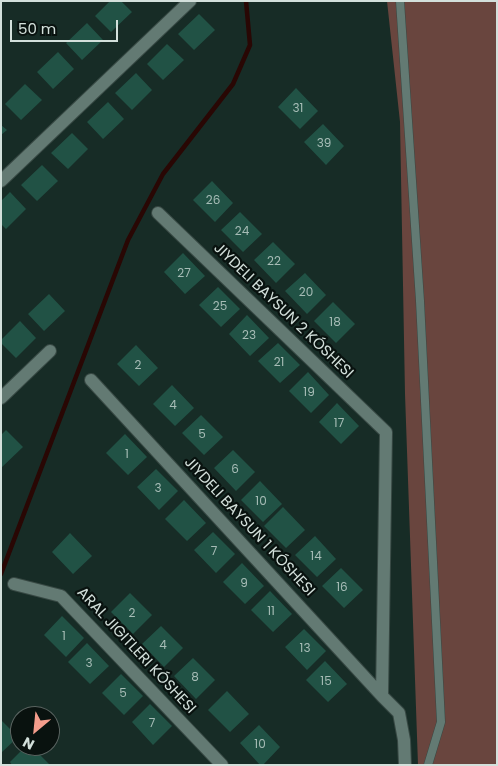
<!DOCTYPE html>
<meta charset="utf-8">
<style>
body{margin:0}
#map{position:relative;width:498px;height:766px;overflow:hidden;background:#172c26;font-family:Poppins,sans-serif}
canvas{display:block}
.frame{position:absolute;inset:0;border:2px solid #d3e0db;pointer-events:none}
.north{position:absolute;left:10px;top:706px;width:50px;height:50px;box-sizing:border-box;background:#09120f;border:1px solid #5a6461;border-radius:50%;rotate:208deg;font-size:14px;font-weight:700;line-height:20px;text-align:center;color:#d3e0db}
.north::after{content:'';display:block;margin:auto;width:18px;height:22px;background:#f49d8c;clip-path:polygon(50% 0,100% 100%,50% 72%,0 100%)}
.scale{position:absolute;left:10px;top:20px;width:108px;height:22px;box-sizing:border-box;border:2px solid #d3e0db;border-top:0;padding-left:6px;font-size:15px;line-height:18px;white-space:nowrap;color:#d3e0db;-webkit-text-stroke:4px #09120f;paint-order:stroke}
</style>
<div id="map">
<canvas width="498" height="766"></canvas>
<div class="frame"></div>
<div class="north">N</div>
<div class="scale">50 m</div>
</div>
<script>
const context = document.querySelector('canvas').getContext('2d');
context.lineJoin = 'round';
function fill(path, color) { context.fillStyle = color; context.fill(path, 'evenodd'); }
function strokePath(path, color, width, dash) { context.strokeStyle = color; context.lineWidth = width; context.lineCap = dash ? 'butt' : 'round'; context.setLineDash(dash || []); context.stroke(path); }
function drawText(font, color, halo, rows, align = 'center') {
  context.font = font + ' Poppins,sans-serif'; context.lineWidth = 4.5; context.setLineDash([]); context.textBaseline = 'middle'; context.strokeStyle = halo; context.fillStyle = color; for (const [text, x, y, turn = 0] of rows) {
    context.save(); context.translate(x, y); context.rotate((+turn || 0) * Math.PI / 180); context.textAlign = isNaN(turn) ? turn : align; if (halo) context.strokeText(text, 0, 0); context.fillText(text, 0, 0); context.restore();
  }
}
fill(new Path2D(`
 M387 1H497V765H418L405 394 400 122Z`), '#69453e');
strokePath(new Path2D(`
 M1 574 128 240 163 174 233 84 250 45 246 1`), '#290704', 4.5);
fill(new Path2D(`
 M110 1H121L132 12 111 32 95 16Z
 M199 14 215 30 194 50 178 34Z
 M87 23 103 40 82 60 66 43Z
 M167 44 184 60 163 80 147 64Z
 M58 52 74 69 53 89 37 72Z
 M136 73 152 90 132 110 115 93Z
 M25 84 42 100 21 120 5 104Z
 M296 88 318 111 300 129 278 107Z
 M108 102 124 119 103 139 87 122Z
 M323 124 344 146 326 165 304 142Z
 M1 125 7 130 1 135Z
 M72 133 88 149 68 169 51 153Z
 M42 165 58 181 37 201 21 185Z
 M212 181 233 203 215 222 193 200Z
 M10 192 26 209 6 229 1 224V201Z
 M240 212 262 234 243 252 221 230Z
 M273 242 295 264 276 283 254 260Z
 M183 253 205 276 185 294 164 272Z
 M305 273 326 295 307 314 285 291Z
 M218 287 240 309 221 327 199 305Z
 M49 294 65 311 44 331 28 314Z
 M333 302 355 324 336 343 314 321Z
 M247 315 269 338 250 356 229 334Z
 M20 321 36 338 16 358 1 343V340Z
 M278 343 300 365 280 383 258 361Z
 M136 345 158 368 139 386 117 364Z
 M308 372 329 395 311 413 289 391Z
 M172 385 194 408 175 426 153 404Z
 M337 403 359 426 341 444 319 422Z
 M201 415 223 437 204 455 182 433Z
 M6 430 23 447 1 468V435Z
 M125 434 147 457 128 475 106 453Z
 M233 450 255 472 236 491 214 468Z
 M156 469 178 491 159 510 137 487Z
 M260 481 282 504 263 522 241 500Z
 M184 500 206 523 187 541 165 519Z
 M283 507 305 530 286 548 264 526Z
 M213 532 235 554 216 573 194 550Z
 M70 533 92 556 73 574 52 552Z
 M315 536 336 559 317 577 295 555Z
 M242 563 264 586 245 604 223 582Z
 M341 568 363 590 344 608 322 586Z
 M270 591 292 614 273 632 251 610Z
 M130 593 152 615 133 634 111 612Z
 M62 616 84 638 66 657 44 635Z
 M161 626 183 648 164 667 142 644Z
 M304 629 326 651 307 670 285 647Z
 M87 643 109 666 90 684 68 662Z
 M193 658 215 680 196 699 174 676Z
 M325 661 347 684 328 702 306 680Z
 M121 674 143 696 124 715 102 693Z
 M227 691 249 714 230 732 208 710Z
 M150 704 172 726 153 745 132 722Z
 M1 720 18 737 1 753Z
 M259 725 280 747 263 765H260L240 743Z
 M26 746H31L50 765H12L10 762Z`), '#215245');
const service = new Path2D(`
 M400 1 420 301 441 722 428 765`);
const minor = new Path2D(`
 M1 181 190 1
 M158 213 386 432 382 696 399 713 404 740 405 765
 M91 380 382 696
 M1 398 50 351
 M14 584 61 596 222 765`);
strokePath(service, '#384944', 9);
strokePath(minor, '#384944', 14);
strokePath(service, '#637a73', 8);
strokePath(minor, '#637a73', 12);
drawText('12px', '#a6bcb6', null, [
 ["31",298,109],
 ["39",324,144],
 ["26",213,201],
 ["24",242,232],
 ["22",274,262],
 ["27",184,274],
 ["20",306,293],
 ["25",220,307],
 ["18",335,323],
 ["23",249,336],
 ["21",279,363],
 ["2",138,366],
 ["19",309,393],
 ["4",173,406],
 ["17",339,424],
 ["5",202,435],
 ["1",127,455],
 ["6",235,470],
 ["3",158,489],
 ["10",261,502],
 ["7",214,552],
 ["14",316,557],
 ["9",244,584],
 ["16",342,588],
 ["11",271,612],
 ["2",132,614],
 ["1",64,637],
 ["4",163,646],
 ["13",305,649],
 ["3",89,664],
 ["8",195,678],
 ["15",326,682],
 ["5",123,694],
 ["7",152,724],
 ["10",260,745]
]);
drawText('15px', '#d3e0db', '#09120f', [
 ["JIYDELI BAYSUN 2 KÓSHESI",283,311,44],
 ["JIYDELI BAYSUN 1 KÓSHESI",249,527,47],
 ["ARAL JIGITLERI KÓSHESI",136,651,47]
]);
</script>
